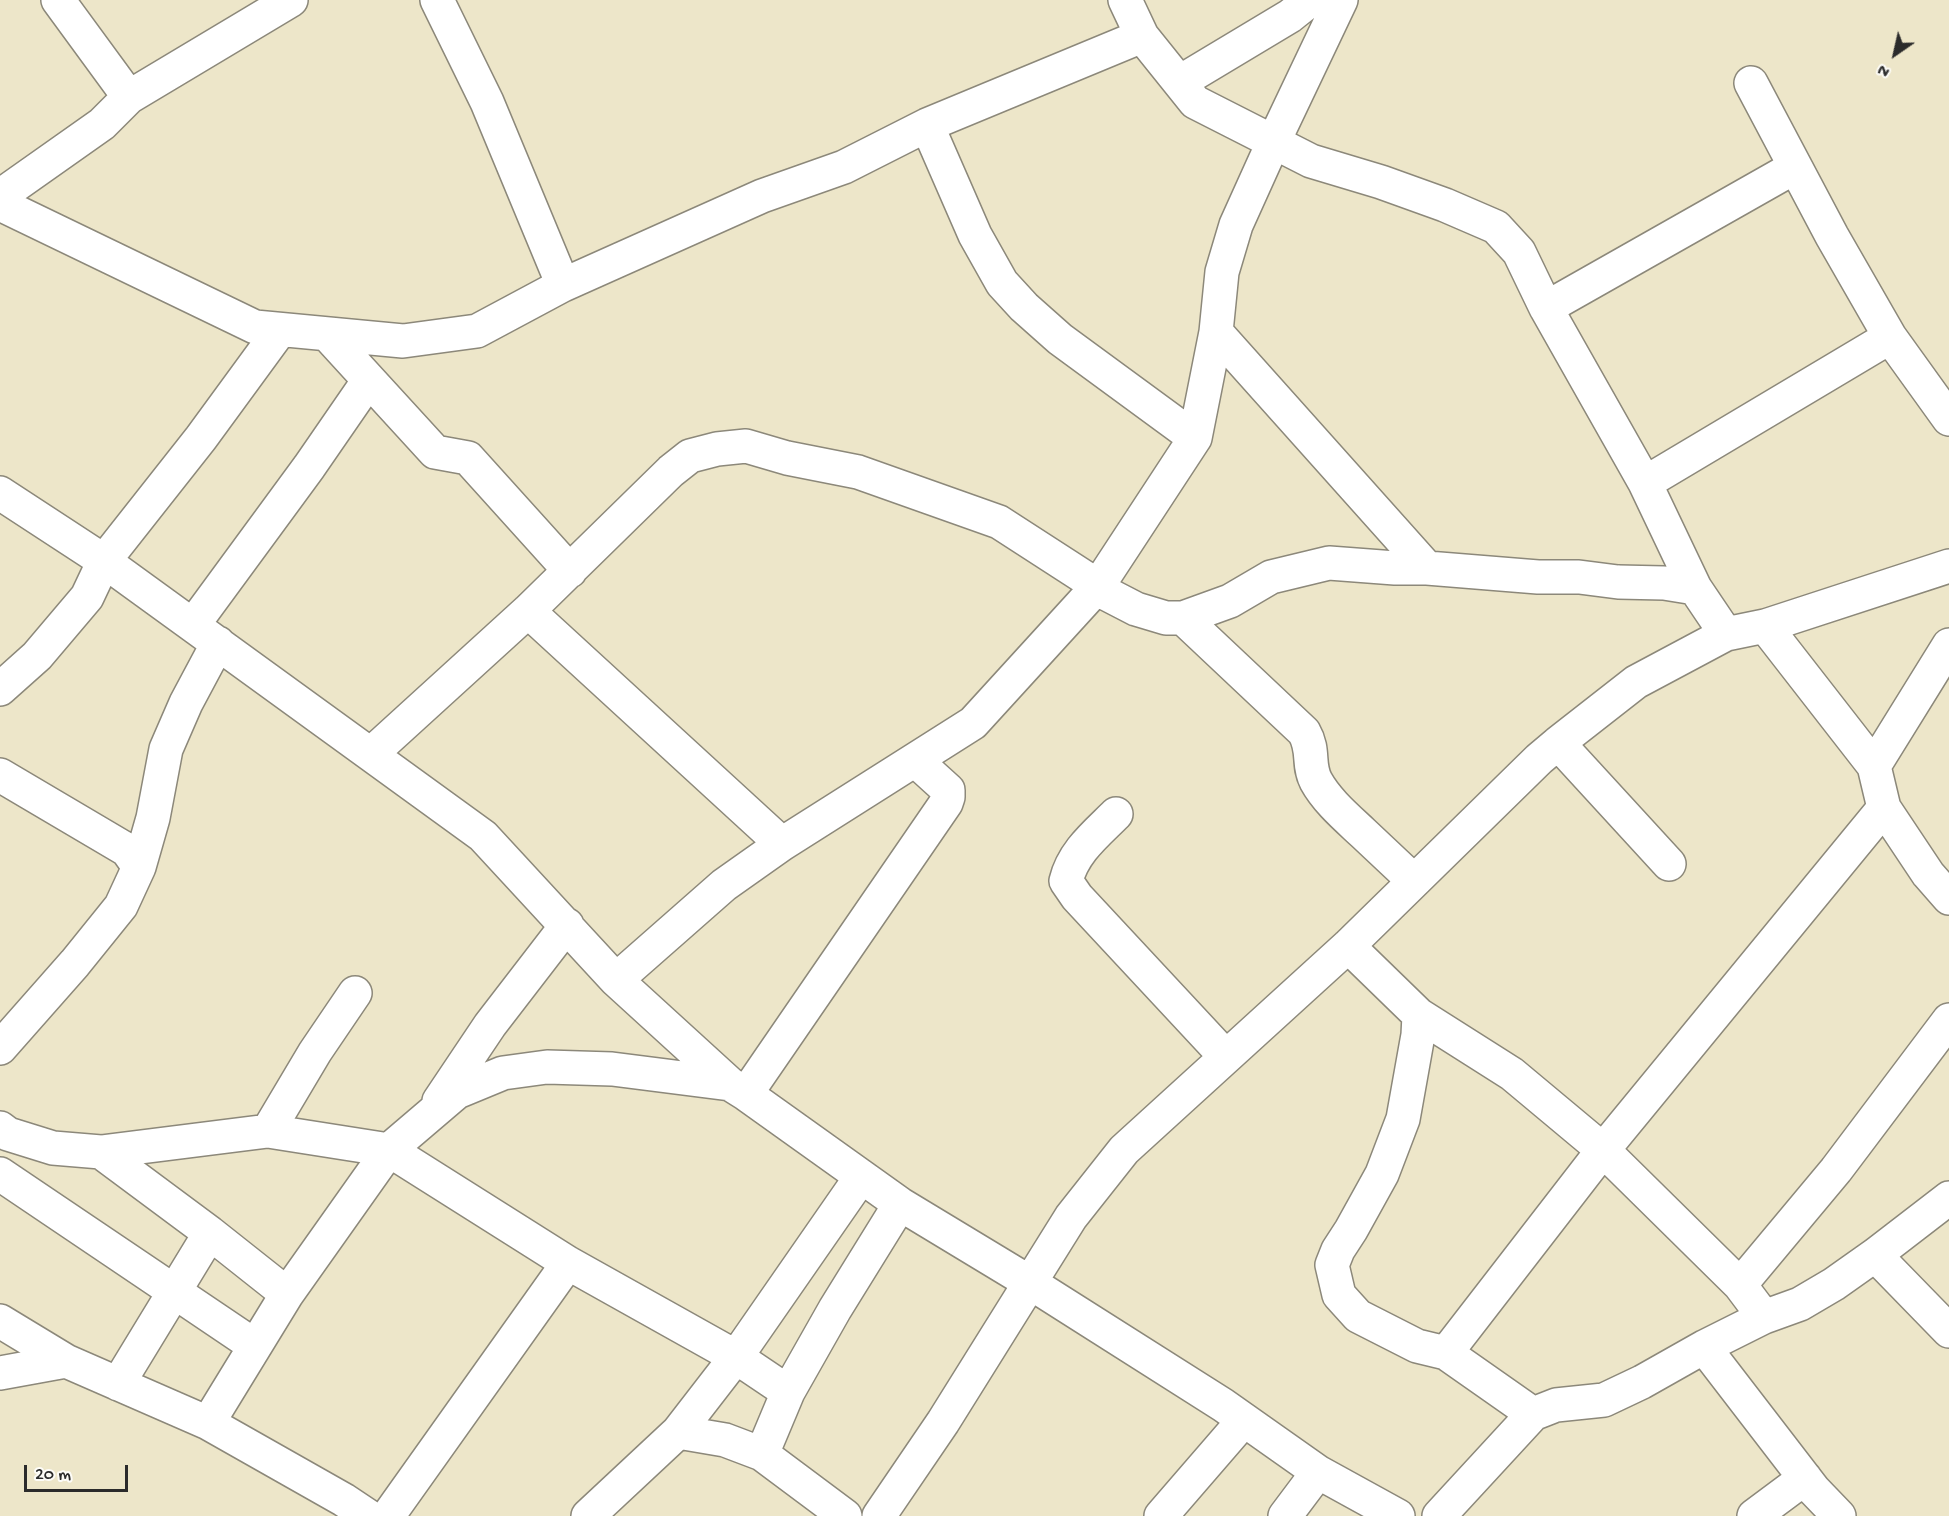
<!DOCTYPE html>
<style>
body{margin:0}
#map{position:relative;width:1949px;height:1516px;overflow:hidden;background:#ede6c9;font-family:"Gochi Hand",sans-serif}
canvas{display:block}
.north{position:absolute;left:1865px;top:24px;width:60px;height:60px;-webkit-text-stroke:4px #fdfcf7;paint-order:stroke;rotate:214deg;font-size:16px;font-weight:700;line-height:24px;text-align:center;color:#2b2b2b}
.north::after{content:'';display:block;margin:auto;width:21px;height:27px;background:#2b2b2b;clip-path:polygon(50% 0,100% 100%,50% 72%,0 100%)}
.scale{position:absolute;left:24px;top:1465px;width:104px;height:27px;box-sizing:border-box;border:3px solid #2b2b2b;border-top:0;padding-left:8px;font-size:18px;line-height:21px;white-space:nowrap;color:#2b2b2b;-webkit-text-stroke:4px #fdfcf7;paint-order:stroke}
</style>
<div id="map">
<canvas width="1949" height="1516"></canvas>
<div class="north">N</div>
<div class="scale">20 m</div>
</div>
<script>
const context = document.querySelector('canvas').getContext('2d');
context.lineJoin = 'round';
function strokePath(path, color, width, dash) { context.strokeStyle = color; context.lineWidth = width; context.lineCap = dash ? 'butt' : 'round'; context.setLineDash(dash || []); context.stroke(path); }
const minor = new Path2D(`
 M58 0 129 97
 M437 0 487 102 563 285
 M1125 0 1142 36 1195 102 1311 161 1381 182 1445 205 1496 227 1519 252 1546 308 1645 483 1695 588 1726 634
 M1180 82 1290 16 1310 0
 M1751 83 1832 236 1890 337 1949 419
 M927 125 975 235 1002 283 1024 307 1060 339 1195 438
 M0 196 102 124 129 97 291 0
 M0 204 255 327 403 341 477 331 563 285 762 196 844 167 927 125 1142 36
 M1546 308 1795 167
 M1216 332 1427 568
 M327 334 435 452 468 458 570 571
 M1645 483 1890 337
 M0 493 104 561 483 836 616 980 730 1084
 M528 611 782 844
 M1183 618 1304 732C1315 751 1307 764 1316 781 1327 801 1346 817 1363 833 1380 849 1397 865 1414 881
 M193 625 309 467 369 380
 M1765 626 1949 566
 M0 689 37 656 87 597 104 561 201 438 280 330
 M1558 743 1669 864
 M371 754 528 611 671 471 690 456 717 449 746 446 787 458 858 472 999 522 1098 586 1107 594 1136 609 1166 618H1183L1230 601 1271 577 1329 563 1395 568H1427L1538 577H1579L1618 582 1664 583 1695 588
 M1874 766 1949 645
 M0 775 127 850 139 867 121 906 75 963 0 1048
 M1116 814C1096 834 1073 852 1066 881L1077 897 1226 1057
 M139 867 153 818 166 749 186 703 218 643
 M1348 946 1419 1015 1512 1074 1603 1150 1740 1285 1764 1317
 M616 980 724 885 782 844 973 723 1098 586 1195 438 1216 332 1222 272 1236 225 1273 143 1341 0
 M1419 1015 1418 1035 1403 1119 1382 1174 1351 1230 1338 1250 1332 1265 1339 1295 1358 1316 1417 1346 1446 1353 1533 1414
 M746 1094 946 803 948 797V790L915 760
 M439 1101 490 1025 567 925
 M0 1128 8 1134 53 1148 101 1152 268 1131 389 1150 568 1263 736 1357 788 1392
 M268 1131 315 1052 355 993
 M101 1152 210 1233 287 1294
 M0 1174 255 1346
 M1875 1255 1949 1331
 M1740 1285 1836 1170 1949 1020
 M0 1321 66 1361 208 1423 344 1500 368 1516
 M1704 1347 1814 1490 1839 1516
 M1446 1353 1603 1150 1884 808
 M0 1373 66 1361
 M118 1384 210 1233
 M208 1423 287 1294 389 1150 457 1092 503 1073 547 1067 612 1069 730 1084 746 1094 900 1204 1029 1282 1223 1405 1318 1472 1398 1516
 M678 1432 736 1357 861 1177
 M762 1454 788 1392 835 1309 900 1204
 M388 1516 568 1263
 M588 1516 678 1432 725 1440 762 1454 845 1516
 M879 1516 943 1422 1071 1217 1124 1150 1348 946 1539 759 1558 743 1636 682 1726 634 1765 626 1874 766 1884 808 1928 874 1949 898
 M1161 1516 1244 1420
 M1285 1516 1318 1472
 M1439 1516 1533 1414 1556 1405 1604 1400 1642 1382 1704 1347 1764 1317 1800 1304 1834 1284 1875 1255 1949 1198
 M1754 1516 1805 1478`);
strokePath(minor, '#8c887a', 36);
strokePath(minor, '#fff', 33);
</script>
